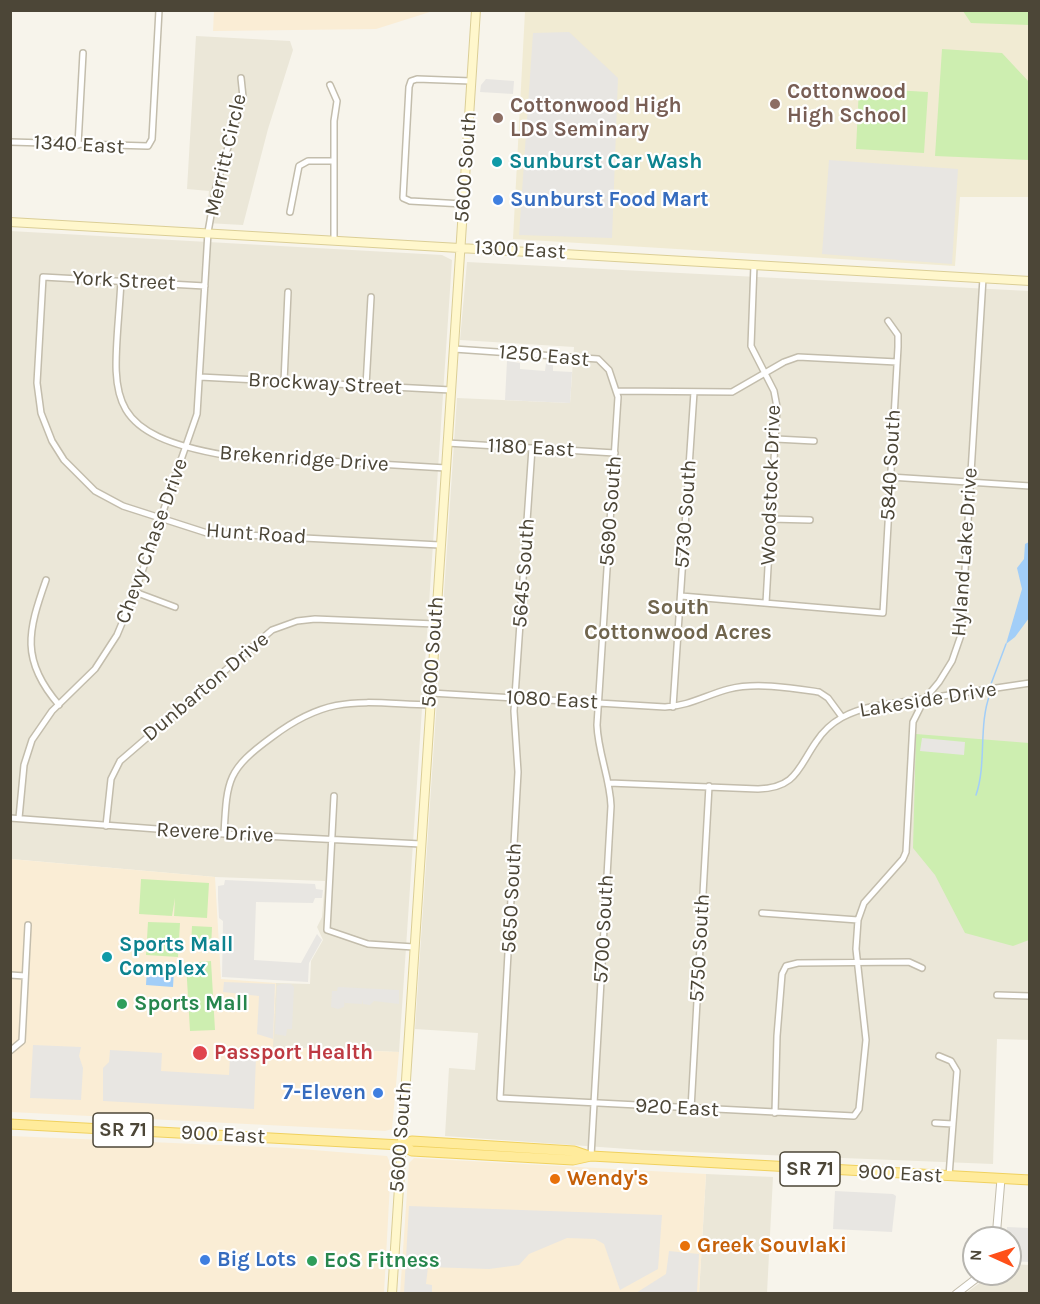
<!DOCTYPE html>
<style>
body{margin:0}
#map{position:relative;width:1040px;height:1304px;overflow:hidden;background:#f7f4eb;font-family:Karla,sans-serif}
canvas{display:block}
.frame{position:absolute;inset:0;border:12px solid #4c4637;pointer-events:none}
.north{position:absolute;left:962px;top:1226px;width:60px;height:60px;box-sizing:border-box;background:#fff;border:2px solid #b7b5af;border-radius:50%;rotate:273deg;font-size:16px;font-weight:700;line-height:24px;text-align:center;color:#4c4637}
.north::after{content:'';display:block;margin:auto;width:21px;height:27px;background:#ff5019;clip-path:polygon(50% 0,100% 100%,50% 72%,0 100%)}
</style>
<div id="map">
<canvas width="1040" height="1304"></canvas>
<div class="frame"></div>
<div class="north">N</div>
</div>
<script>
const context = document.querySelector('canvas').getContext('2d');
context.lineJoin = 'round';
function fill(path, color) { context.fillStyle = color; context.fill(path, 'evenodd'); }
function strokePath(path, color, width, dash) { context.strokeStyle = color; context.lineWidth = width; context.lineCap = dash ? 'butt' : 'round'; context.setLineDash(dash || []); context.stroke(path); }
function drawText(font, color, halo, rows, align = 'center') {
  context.font = font + ' Karla,sans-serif'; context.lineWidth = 4.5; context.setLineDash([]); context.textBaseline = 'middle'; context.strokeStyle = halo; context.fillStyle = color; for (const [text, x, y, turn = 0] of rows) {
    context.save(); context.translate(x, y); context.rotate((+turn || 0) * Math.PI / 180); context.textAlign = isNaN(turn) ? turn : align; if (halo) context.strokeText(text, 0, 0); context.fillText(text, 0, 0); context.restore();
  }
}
fill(new Path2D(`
 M196 36 290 41 293 50 268 129 243 225 206 223 209 191 187 189Z
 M10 231 442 255 452 260 399 1052 272 1047 276 983 310 984 311 961 323 940 317 927 322 917 325 881 215 877 11 859Z
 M467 262 1029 291 1030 1040 997 1039 993 1164 642 1150 445 1136 449 1068 475 1070 478 1033 415 1029 457 398 570 403 574 347 460 340Z
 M706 1174 773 1177 767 1293 699 1294Z
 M1010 1264 1029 1265V1293H966L992 1274H1010Z`), '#ebe7d8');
fill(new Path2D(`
 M214 11V10L433 11 376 29 213 31Z
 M10 859 215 877 221 979 276 983 273 1047 399 1052 392 1129 385 1131 11 1112Z
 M11 1136 289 1148 387 1156 391 1165 384 1293H11Z
 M414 1158 706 1174 699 1293 400 1294 409 1163Z`), '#faedd5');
fill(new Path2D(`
 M525 11H1029V197H960L955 266 513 239Z`), '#f1ebd3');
fill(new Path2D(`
 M963 11H1029V25L971 23Z
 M942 49 1002 53 1029 82V160L935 156Z
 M859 88 928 92 924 153 856 149Z
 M916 734 1029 743V940L1013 946 965 933 935 875 913 848Z
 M141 879 209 883 207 918 174 916 175 898 172 916 139 914Z
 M148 922 180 923 178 957 146 955Z
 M192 926 212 927 211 948 191 947Z
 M211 961 215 1030 190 1031 186 963Z`), '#cdeeb0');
fill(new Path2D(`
 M569 32 618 78 612 238 519 235 533 33Z
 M486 79 514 81 513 94 480 92 481 85Z
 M829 160 958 169 952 264 822 254Z
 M507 361 520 363V369L545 371 546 363 553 364V371L572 372 570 403 505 400Z
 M922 738 965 742 964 755 920 751Z
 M225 880 315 884 316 889 323 890 322 898H315L313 903 256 902 254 960 301 963 317 934 322 940 309 963 308 982 222 977 223 921 219 918 218 898V886L224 885Z
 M224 982 275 984 273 1039 257 1034 259 996 223 992Z
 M281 984H291L294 987 292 1029H287L286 1036 275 1034 277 986Z
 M338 987 399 990V1004L374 1001 370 1005 363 1004V1000L362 1004 345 1003V999L344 1007 338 1009 331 1007 332 991H337Z
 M33 1045 81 1047 79 1056 83 1068 81 1100 30 1098Z
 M110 1050 162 1053 161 1071 229 1075 230 1056 256 1057 254 1109 103 1101V1068L109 1062Z
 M835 1191 893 1194 896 1196 892 1232 833 1229Z
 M409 1206 662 1215 658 1269 620 1290 604 1244 595 1239 567 1238 529 1254 519 1265 489 1269 428 1267 426 1284 432 1285V1293H404Z
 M1007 1227 1029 1228V1262L1010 1261V1238H1006Z
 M669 1251 699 1254 697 1293H636L666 1274Z`), '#e8e6e2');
fill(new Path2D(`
 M1029 542V618L1015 637 1006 644 1022 589 1017 568 1024 559 1025 544Z
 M147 967 174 969 173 987 146 985Z`), '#a2cef8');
strokePath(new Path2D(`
 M991 684 1006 644
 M976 795C987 763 978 726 990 694`), '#a2cef8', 1.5);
const minor = new Path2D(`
 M330 85 337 101 334 121V239
 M10 142 148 146 152 139 159 10
 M78 145 83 53
 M463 204 410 201 403 198 409 87 411 81 417 79 471 81
 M290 212 299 166 308 161H334
 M754 265 751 346 774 391 777 407 766 603
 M121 281C115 391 94 432 224 455L446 468
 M205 286 43 277 37 383 41 413 52 441 64 460 95 491 123 506 207 533 440 545
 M454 349 598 359 609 370 618 397 597 725C598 753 610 778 611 806L591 1156
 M200 377 451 390
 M284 382 288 292
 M366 386 371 297
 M616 391 732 392 784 362 798 357 897 362
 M776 439 814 441
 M447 443 615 453
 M532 448 514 711 518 772 500 1098 854 1116 859 1109 866 1040 856 949 858 920 864 903 903 859 906 852 913 722 924 700 939 682 952 661 961 635 983 278
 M890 477 1030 486
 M771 519 810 520
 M46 580C28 631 20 660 59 705
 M135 592 175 607
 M681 596 883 613 898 347V335L888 321
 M431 693 665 707C689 706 706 695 729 689 756 682 792 688 819 692L828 698 842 717
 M673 707 694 392
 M609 783 758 789C796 788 798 768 816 742 830 720 851 711 875 706L1030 683
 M334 796 327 930 368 944 414 947
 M10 818 224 834 421 844
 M19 818 24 765 32 740 52 711 95 669 117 635 135 592 197 414 208 232 216 187 243 97 241 78
 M106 826 111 779 120 761 272 630 297 621 315 619 435 624
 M224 834C227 779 227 770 272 737 330 693 361 703 430 705
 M762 913 858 920
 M10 975 25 976
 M997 995 1030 996
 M10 1051 22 1041 28 925
 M939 1056 951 1061 957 1071 949 1176
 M691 1109 709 786
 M775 1113 777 1036 782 974 786 966 798 963 909 962 922 968
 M935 1123 953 1124`);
const tertiary = new Path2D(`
 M996 1238 1001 1179
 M956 1294 982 1274`);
const secondary = new Path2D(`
 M10 222 1030 281
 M392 1294 476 10`);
const primary = new Path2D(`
 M10 1124 401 1145 412 1141 574 1151 589 1156
 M401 1145 412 1151 573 1160 591 1156 1030 1180`);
strokePath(minor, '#c3bdac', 8);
strokePath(tertiary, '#c3bdac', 9);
strokePath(secondary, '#dbce96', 10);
strokePath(primary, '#f0d15f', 11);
strokePath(minor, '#fff', 5);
strokePath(tertiary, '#fff', 7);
strokePath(secondary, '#fff7cc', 8);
strokePath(primary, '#ffeb9b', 9);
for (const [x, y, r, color] of [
 [775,104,6,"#8d6e63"],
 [498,118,6,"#8d6e63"],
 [497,162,6,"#0f9aa8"],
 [498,200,6,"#3f7fe0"],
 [107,957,6,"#0f9aa8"],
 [122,1004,6,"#2e9e5b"],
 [200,1053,8,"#e0444e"],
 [378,1093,6,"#3f7fe0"],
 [555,1179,6,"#e8710a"],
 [685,1246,6,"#e8710a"],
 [205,1260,6,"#3f7fe0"],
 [312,1261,6,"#2e9e5b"]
]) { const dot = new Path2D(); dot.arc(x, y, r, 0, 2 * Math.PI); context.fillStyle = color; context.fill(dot); strokePath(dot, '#fff', 2); }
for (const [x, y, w] of [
 [123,1130,60],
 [810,1169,60]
]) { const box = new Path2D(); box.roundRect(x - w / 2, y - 17, w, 34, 4.5); context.fillStyle = '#fff'; context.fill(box); strokePath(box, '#4c4637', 1.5); }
drawText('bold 20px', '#4c4637', null, [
 ["SR 71",123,1130],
 ["SR 71",810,1169]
]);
drawText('bold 21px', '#785e54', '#fff', [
 ["Cottonwood",787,92],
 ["High School",787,116],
 ["Cottonwood High",510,106],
 ["LDS Seminary",510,130]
], 'left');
drawText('21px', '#4c4637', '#fff', [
 ["1340 East",79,145,3],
 ["Merritt Circle",226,155,-77],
 ["5600 South",466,167,-86],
 ["1300 East",520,250,3],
 ["York Street",124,281,3],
 ["1250 East",544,356,5],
 ["Brockway Street",325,384,3],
 ["1180 East",531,448,3],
 ["Brekenridge Drive",304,459,4],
 ["5840 South",891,465,-87],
 ["Woodstock Drive",771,485,-88],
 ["5690 South",611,511,-86],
 ["5730 South",686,514,-86],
 ["Hunt Road",256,534,4],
 ["Chevy Chase Drive",152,541,-70],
 ["Hyland Lake Drive",965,552,-86],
 ["5645 South",524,573,-86],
 ["5600 South",433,652,-86],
 ["Dunbarton Drive",206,687,-40],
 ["1080 East",552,700,3],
 ["Lakeside Drive",928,700,-9],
 ["Revere Drive",215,833,3],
 ["5650 South",512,898,-87],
 ["5700 South",604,929,-87],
 ["5750 South",700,948,-87],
 ["920 East",677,1108,3],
 ["900 East",223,1135,3],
 ["5600 South",401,1137,-86],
 ["900 East",900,1174,3]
]);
drawText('bold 21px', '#0d838f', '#fff', [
 ["Sunburst Car Wash",509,162],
 ["Sports Mall",119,945],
 ["Complex",119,969]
], 'left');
drawText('bold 21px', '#366cbe', '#fff', [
 ["Sunburst Food Mart",510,200],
 ["7-Eleven",366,1093,"right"],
 ["Big Lots",217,1260]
], 'left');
drawText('bold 21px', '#27864d', '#fff', [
 ["Sports Mall",134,1004],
 ["EoS Fitness",324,1261]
], 'left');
drawText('bold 21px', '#be3a42', '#fff', [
 ["Passport Health",214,1053]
], 'left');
drawText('bold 21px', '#c56008', '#fff', [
 ["Wendy's",567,1179],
 ["Greek Souvlaki",697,1246]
], 'left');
drawText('bold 22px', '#70654d', '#fff', [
 ["South",678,608],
 ["Cottonwood Acres",678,633]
]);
</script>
